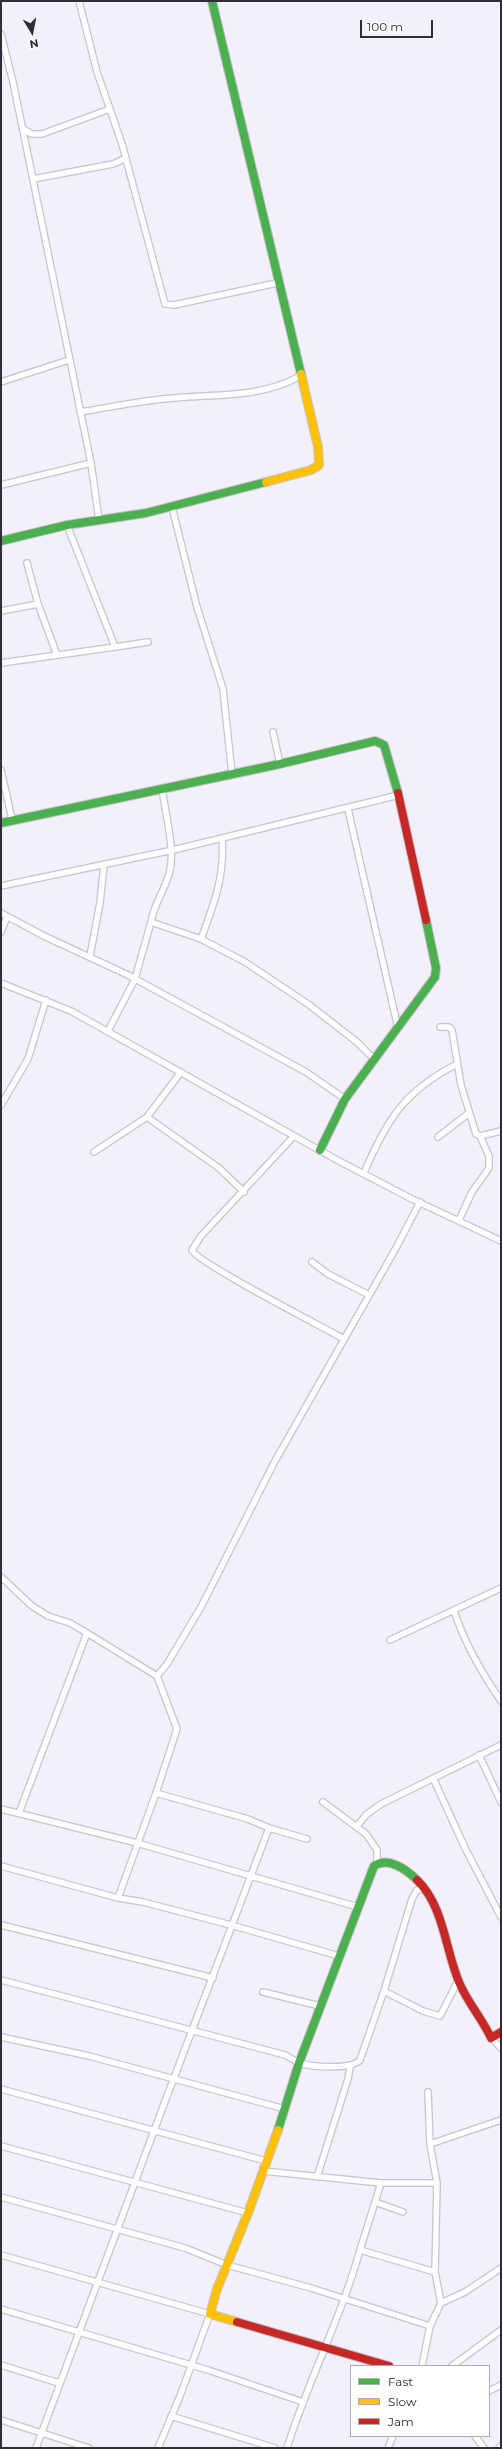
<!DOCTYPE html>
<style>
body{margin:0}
#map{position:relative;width:502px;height:2449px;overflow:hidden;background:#f3f0fb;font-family:Montserrat,sans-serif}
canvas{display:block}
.frame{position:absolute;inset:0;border:2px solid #2f2d36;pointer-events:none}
.legend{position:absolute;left:350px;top:2365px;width:140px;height:72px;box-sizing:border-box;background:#fff;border:1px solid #acabaf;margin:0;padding:5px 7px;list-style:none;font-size:12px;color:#2f2d36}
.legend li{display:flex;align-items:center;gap:8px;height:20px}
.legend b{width:20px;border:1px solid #acabaf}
.north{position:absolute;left:12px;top:12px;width:40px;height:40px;-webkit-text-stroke:3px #fff;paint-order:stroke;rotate:170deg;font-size:11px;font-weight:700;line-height:16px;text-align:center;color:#2f2d36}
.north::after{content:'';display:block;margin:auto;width:14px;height:18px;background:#2f2d36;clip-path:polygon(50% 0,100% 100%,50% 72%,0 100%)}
.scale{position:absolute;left:360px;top:20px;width:73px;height:18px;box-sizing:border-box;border:2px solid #2f2d36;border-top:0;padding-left:5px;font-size:12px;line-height:14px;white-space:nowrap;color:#2f2d36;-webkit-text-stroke:3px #fff;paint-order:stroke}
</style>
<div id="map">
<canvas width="502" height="2449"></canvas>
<div class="frame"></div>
<ul class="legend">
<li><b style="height:5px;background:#4caf50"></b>Fast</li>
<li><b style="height:5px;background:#ffc107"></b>Slow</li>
<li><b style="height:5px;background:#c62828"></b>Jam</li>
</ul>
<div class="north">N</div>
<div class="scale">100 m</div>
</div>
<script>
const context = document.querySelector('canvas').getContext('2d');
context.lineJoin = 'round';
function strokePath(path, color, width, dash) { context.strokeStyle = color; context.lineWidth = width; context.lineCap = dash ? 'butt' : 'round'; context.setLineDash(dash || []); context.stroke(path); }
const street = new Path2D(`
 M79 1 97 72 122 144 165 304 174 305 277 283
 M1 34 13 82 91 463
 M23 129 32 134H42L110 109
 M33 179 113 164 126 158
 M1 382 69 360
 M80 412C112 407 143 400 174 398 217 394 261 398 300 376
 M1 485 91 463 99 520
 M172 507 197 607 223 689 232 774
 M27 563 38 604
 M1 611 38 604 57 655
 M115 647 148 642
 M1 663 115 647 67 525
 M273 732 280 764
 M1 770 12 819
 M348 809 398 1028
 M1 886 173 850 399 795
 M1 913 44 936 128 975 306 1072 345 1099
 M151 922C154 903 166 889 170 870 175 849 165 812 162 788
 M1 932 7 917
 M201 939C214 904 225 876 222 838
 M90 956 100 903 104 864
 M1 983 71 1011 337 1160 412 1199 501 1241
 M440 1027H449L452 1030 461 1085 476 1134 480 1136 501 1131
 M108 1031 135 979 151 922 201 939 245 962 308 1004 357 1042 375 1060
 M1 1105 28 1059 46 1000
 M147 1117 219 1168 244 1192
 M294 1136 201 1236 192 1250C196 1262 323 1327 344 1339
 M438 1137 469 1113
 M94 1152 147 1117 181 1072
 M364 1173C386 1121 404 1091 457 1064
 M459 1220 472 1192 489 1168V1156L480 1136
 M312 1262 328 1274 369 1295
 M1 1577 32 1606 48 1616 70 1623 87 1633
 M454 1611C465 1644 481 1672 501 1701
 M390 1640 501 1588
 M479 1755 501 1802
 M434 1780 465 1848 501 1917
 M156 1793 177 1729 157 1676 167 1664 201 1607 275 1461 396 1248 420 1202
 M323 1802 366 1834 377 1850V1863
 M1 1809 137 1843 358 1907
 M19 1813 87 1633 157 1676
 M357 1826 366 1815 381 1804 501 1745
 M1 1866 118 1898 143 1902 231 1925 339 1956
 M425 1889 417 1890 412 1899 384 1991 423 2011 440 2016 458 1981
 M118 1898 156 1793 248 1819 269 1828 307 1839
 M1 1925 213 1978
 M1 1980 285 2055C290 2057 294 2061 299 2063 312 2067 351 2070 360 2060L384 1991
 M263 1992 320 2006
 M1 2037 89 2056 285 2109
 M491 2038 501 2048
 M1 2089 266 2161
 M428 2092 430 2144
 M1 2146 248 2213
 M263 2171 381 2183H437
 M317 2177 348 2079 350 2067
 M1 2197 185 2248 227 2265 311 2288 430 2326
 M375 2202 403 2212
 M360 2250 381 2183
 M1 2255 210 2314 180 2396 158 2448
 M441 2303 465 2292 501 2268
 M1 2309 208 2370 303 2402
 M1 2365 59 2383
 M422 2366 430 2326 441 2303 435 2272 437 2183 430 2144 501 2120
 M452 2366 501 2330
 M489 2391 501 2385
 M171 2416 275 2448
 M1 2420 89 2448
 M475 2436 484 2448
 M36 2448C112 2241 190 2034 269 1828
 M287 2448C308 2381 341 2318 360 2250L435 2272
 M388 2448 393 2436
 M499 2448 501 2446`);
const fast = new Path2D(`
 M212 1 301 374
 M1 541 67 525 146 513 266 482
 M1 823 280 764 375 741 384 745 398 793
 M320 1150 345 1099 435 977 436 968 426 920
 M278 2130 299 2063 374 1866C388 1856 407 1870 417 1880`);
const slow = new Path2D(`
 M266 482 311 470 319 465 318 447 301 374
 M237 2322 210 2314 217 2289 248 2213 278 2130`);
const jam = new Path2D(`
 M398 793 426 920
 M417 1880C444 1906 445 1949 459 1982 467 2002 482 2018 491 2038L501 2032
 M237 2322 389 2366`);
strokePath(street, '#c6c4cd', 8);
strokePath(fast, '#c6c4cd', 10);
strokePath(slow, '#c6c4cd', 10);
strokePath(jam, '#c6c4cd', 10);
strokePath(street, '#fdfdfe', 5.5);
strokePath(fast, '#4caf50', 8);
strokePath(slow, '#ffc107', 8);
strokePath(jam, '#c62828', 8);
</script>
